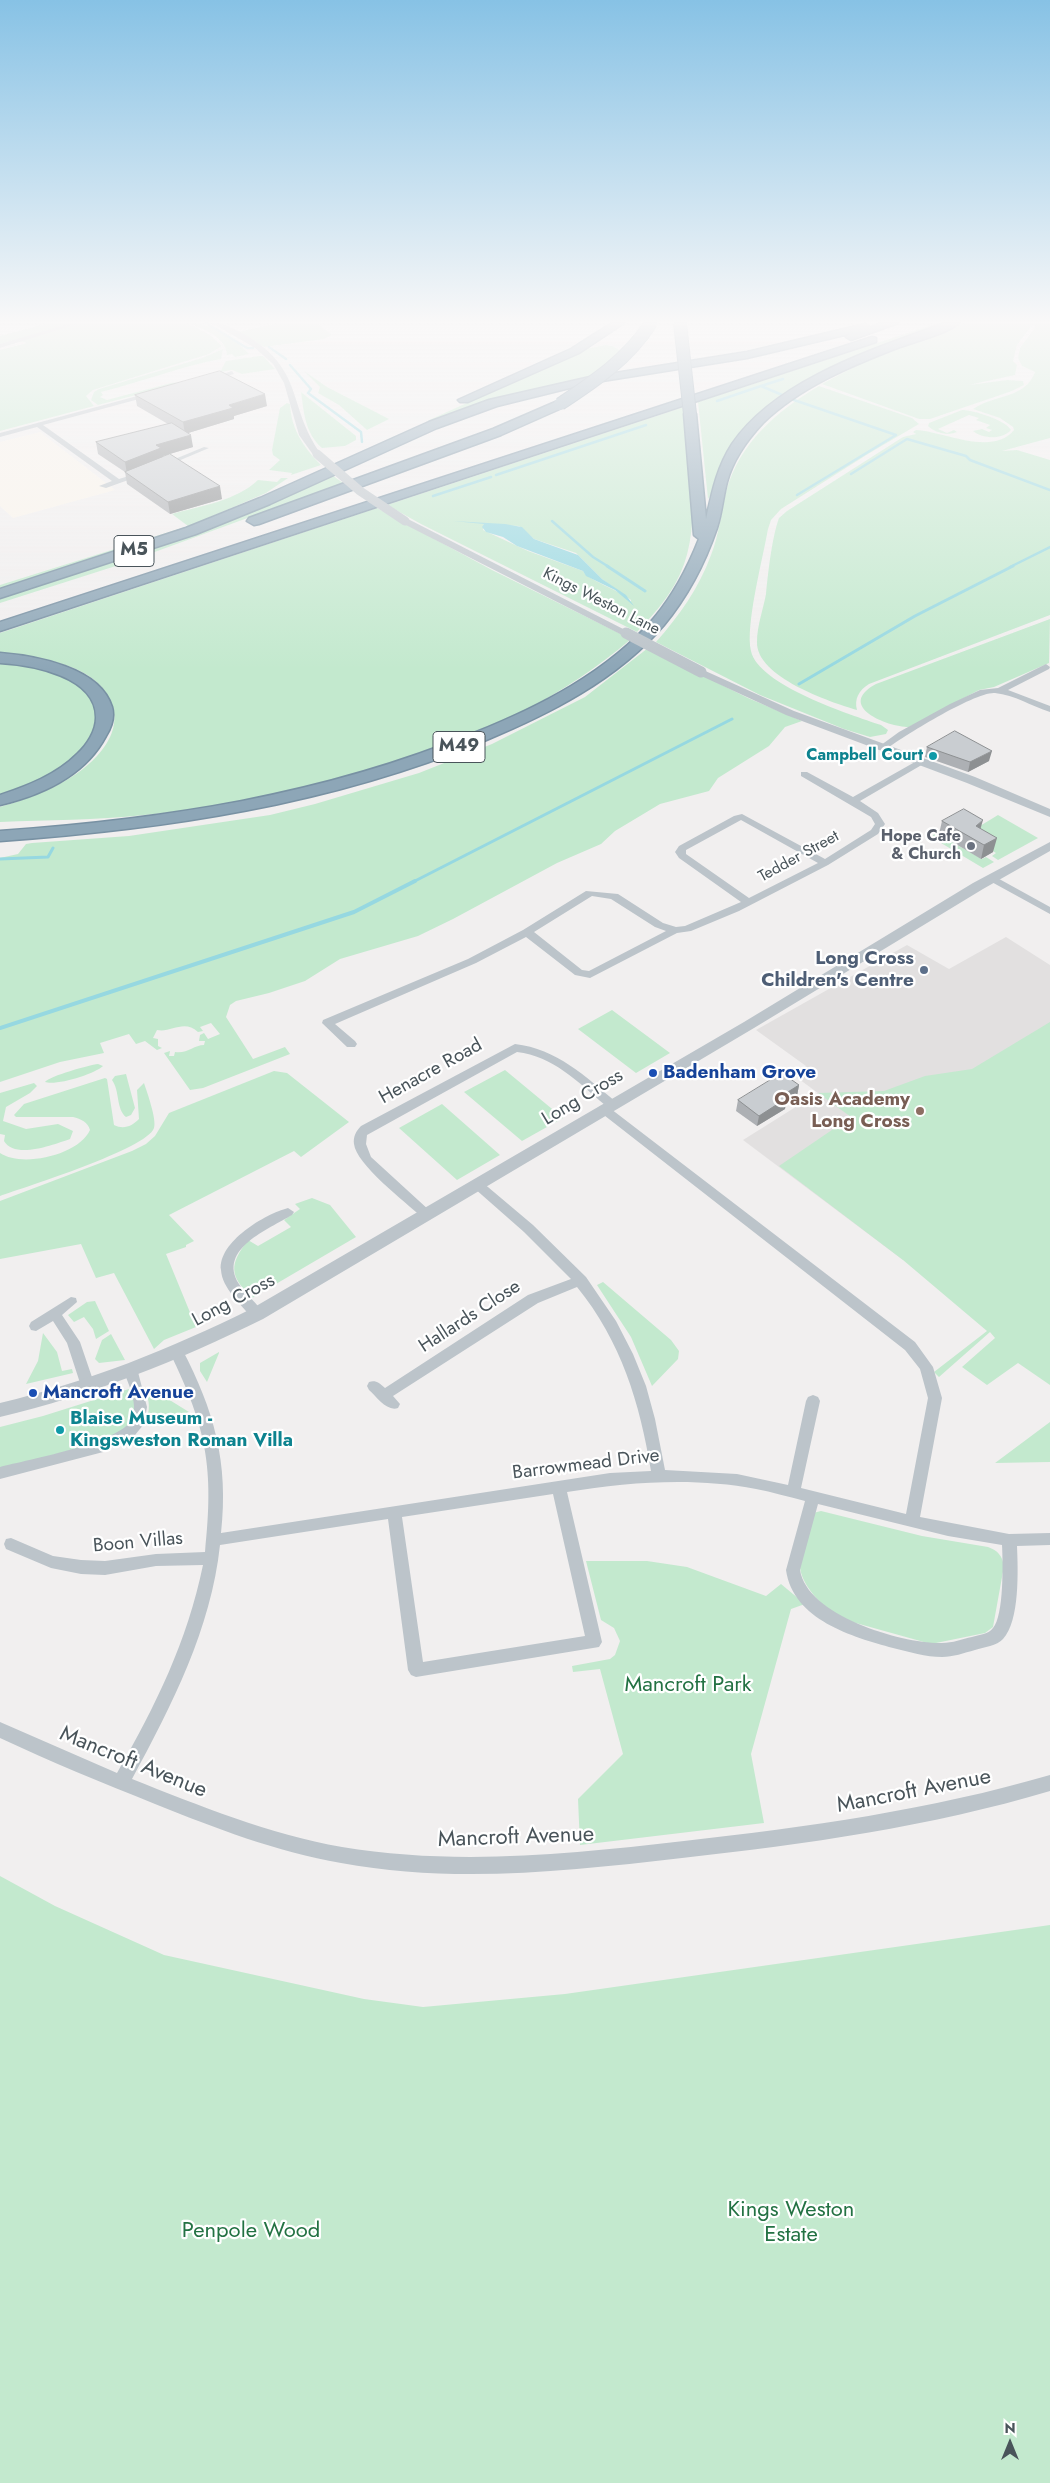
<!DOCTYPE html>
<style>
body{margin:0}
#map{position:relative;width:1050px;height:2483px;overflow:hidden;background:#f1efef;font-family:Jost,sans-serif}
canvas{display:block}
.north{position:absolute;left:985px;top:2418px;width:50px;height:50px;-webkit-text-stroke:4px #fff;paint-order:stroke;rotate:0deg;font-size:14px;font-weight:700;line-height:20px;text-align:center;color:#49545a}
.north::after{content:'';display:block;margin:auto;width:18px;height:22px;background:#49545a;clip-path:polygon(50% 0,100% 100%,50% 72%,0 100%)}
</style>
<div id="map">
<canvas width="1050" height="2483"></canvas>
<div class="north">N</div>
</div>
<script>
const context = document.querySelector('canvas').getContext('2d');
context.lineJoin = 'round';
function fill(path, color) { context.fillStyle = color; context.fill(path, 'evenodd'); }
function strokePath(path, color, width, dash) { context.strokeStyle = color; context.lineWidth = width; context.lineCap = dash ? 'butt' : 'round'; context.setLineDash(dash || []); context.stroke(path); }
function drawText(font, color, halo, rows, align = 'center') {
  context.font = font + ' Jost,sans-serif'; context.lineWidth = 4.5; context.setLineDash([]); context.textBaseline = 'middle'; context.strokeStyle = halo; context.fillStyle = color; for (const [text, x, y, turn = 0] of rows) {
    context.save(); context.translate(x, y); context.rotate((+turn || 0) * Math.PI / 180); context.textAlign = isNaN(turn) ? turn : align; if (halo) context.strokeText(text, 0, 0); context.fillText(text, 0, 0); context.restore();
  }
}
fill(new Path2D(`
 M40 432 115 490 13 518 0 506V442Z`), '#faf4eb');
fill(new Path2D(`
 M1006 937 1050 965V1129L903 1260 743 1140 818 1093 792 1074 806 1066 756 1030 907 945 949 969Z`), '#e2e0e0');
fill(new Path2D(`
 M49 323H187L210 335 222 346 209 354 93 390 86 396 94 406 0 431V350L27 343 14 340 0 344V336Z
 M191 323C212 323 236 339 249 354L235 357 232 354 227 355C226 337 205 331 191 323Z
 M277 323H317L332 335 324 339 264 347 239 332Z
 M938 323H945C880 348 776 384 735 441 728 450 722 460 718 471 715 479 713 493 708 499L698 402Z
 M964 323H1050V438L1002 451 1017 450 1050 460V615L869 684C859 690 854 699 857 710 830 702 756 677 757 642 757 626 763 610 766 594 768 573 772 537 779 518L787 511 903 437 916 434 913 432 916 430C943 431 992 457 1014 430L1013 427 1000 418 973 409C995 394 1025 399 1035 372L1022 366 1018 358 1020 348 1036 326 1032 325 1017 345 1013 361 1017 365 1015 375 969 385 1007 380 1023 381 1024 385 1012 391 930 419H919L822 384 858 365Z
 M605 345 613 346 622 352 595 375 521 392 425 422 585 349Z
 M223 349 221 359C181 366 142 382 101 392L103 395 100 397 107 400 171 383 186 382 98 405 91 400 94 392 99 389 202 358Z
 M259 356H263L275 369 242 374 232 370 220 372 226 361Z
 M304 371 327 387 389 419 367 430 339 405 318 393 320 387Z
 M819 386 912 418 919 424 868 454 781 509 771 520 768 529C763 558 745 626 751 651 758 685 851 715 881 725L888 730 886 734 870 737 844 729 760 695 656 642C679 616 699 588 711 555 719 535 721 513 726 492 739 443 777 411 819 386Z
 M301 392 356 436V440L345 446 322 448C305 433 304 413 301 392Z
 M287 403 290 404C291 429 304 448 321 465L291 475 292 473 269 470 280 460 273 455 272 450 280 408Z
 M684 407C689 462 705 533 675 584 665 602 651 617 637 632L421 524 387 505ZM484 524 519 526 534 539 576 553 602 579 631 600V602C620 589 588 581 583 571L528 551 483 530Z
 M962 410C973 410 1006 420 1011 430 1002 440 983 439 973 431L982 429 989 432 992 430 986 428 990 425 976 420 979 418 969 415 938 429 947 433 954 430 957 432C948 436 935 433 928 426L929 423Z
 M332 475 343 483 122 564 0 603V597L183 538Z
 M281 478H288L266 493 185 528 0 589V585L188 526 172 514C200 506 236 501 258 480L277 482Z
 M377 508 492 570 631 639C502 750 311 799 144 815 96 820 48 820 0 822V807C34 797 72 783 97 756 109 743 118 726 113 708 101 663 38 657 0 654V633Z
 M1050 619 1049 663 994 687 979 690 909 727C887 727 835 706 876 684Z
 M648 648 748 698 802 721 785 727 769 746 718 778 709 791 660 804 615 831 601 844 557 863 453 919 418 936 340 959 305 981 269 993 236 1001 230 1005 226 1017 253 1059 285 1047 290 1054 203 1088 190 1090 164 1053 170 1051 169 1056H174L175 1052C187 1054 194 1045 204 1045L205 1041H199L200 1035 204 1033 208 1039 220 1034 211 1023 200 1027 203 1031 198 1032C184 1019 171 1033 157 1030L153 1038 158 1039V1046L162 1048 157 1050 145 1041 136 1044 129 1034 100 1043 104 1053 60 1062 0 1082V858L18 854 26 844 32 843 129 836 270 815 315 804 419 773 492 744 585 697Z
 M0 663C38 665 123 685 89 741 71 771 32 785 0 795Z
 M998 815 1038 838 998 860 992 856 996 853 978 842 975 829Z
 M936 833 982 859 986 857 994 862 983 868 931 837Z
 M612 1010 670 1053 636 1073 578 1029Z
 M1050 1022V1385L1018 1363 987 1385 962 1367 995 1338 990 1332 939 1377 934 1372 987 1331 903 1260 779 1166 851 1117 818 1093 884 1091 925 1076 972 1069Z
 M98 1064 103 1066C95 1074 56 1086 45 1082 50 1076 89 1065 98 1064Z
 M505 1070 563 1118 522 1141 464 1092Z
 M274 1071 287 1073 349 1122 301 1157 294 1151 169 1215 194 1241 186 1245V1247L166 1254 196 1327 164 1340 154 1349 114 1273 96 1278 81 1244 0 1259V1201L132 1151 146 1144 155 1136 169 1113Z
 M126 1074 135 1108 131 1115 126 1117C116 1109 120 1091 112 1080L115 1076Z
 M105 1078 107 1079 114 1125C124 1130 132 1126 139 1119L137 1090 144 1083C147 1092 157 1120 154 1128 147 1149 25 1187 0 1196V1153C22 1168 79 1155 90 1130 88 1122 81 1119 73 1117H16L14 1115 24 1104Z
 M34 1083 37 1086 30 1093 6 1107 3 1121 26 1129 58 1124 73 1131 70 1139C55 1144 15 1160 4 1141L5 1135 0 1134V1093Z
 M442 1104 500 1155 457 1180 399 1128Z
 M312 1198 330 1205 356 1237 252 1298C229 1275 229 1265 248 1240L258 1246 291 1227 284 1220 300 1209 295 1204Z
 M603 1282 671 1340 679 1351 678 1359 652 1386 631 1337 597 1285Z
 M95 1301 109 1331 96 1339 93 1329 84 1317 74 1322 68 1315 87 1302Z
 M43 1333 57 1352 62 1371 72 1369 73 1373 26 1384 38 1361Z
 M111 1334 125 1360 99 1363 95 1359 102 1340Z
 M219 1352V1353L207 1382 200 1371V1363Z
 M132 1388 138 1409 134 1422 113 1439 0 1469V1427L43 1416Z
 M146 1393 168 1399 189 1412 144 1426C149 1414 151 1405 146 1393Z
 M1050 1422V1462L995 1463Z
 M821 1511 922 1536 988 1547C998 1551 1002 1555 1004 1566L993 1627 985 1633 931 1644 845 1620C827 1611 803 1589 800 1568L813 1513Z
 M586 1561H647L687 1567 766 1596 781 1584 805 1604 791 1609 751 1754 764 1823 580 1845 578 1799 623 1754 600 1669 573 1672 572 1666 610 1659 615 1655 620 1641 614 1628 601 1620Z
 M0 1876 55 1906 164 1955 364 1999 423 2007 565 1994 1050 1925V2483H0Z`), '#c3e9ce');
fill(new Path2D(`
 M453 521 505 524 522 527 534 539 578 555 602 579 626 595 634 606 615 590 586 576 583 571 517 546 503 537 486 532 482 527 484 524Z`), '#96d8e1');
strokePath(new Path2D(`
 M206 323 247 348H253
 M269 347 286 359
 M290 365 311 389 308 393 361 432 362 442
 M761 386 783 379
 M717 401 761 386 794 400 896 435 797 495
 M851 474 907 439 966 456 970 460 1050 490
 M496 475 646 425
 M433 496 491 477
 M552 521 593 557 609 567
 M1010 567 1050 547`), '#96d8e1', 2.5);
strokePath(new Path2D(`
 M607 566 645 591
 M799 684 915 616 1013 566
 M0 859 48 857 53 848
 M413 882 732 719`), '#96d8e1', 3);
strokePath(new Path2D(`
 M0 1028 354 912 415 881`), '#96d8e1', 4);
const motorway = new Path2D(`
 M612 323H624L579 353 468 402H460L458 400 571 349Z
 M883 323H898L851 340 846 337 849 334 747 358 590 383 497 406 437 428 270 504 196 534 0 598V589L186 528 260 498 429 422 489 400 590 377 747 352 865 324 870 327Z
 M945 323H959C944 335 919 340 900 347 853 365 800 387 763 423 747 440 733 460 727 482 723 497 722 513 717 528 705 563 688 596 664 625 617 680 549 714 484 741 329 805 166 829 0 841V831C165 819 320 796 474 733 539 707 608 672 654 618 674 594 688 567 699 539L694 535 684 414 686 411 690 410 696 414 706 519C712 492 717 467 732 444 777 379 874 349 945 323Z
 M872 337 876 338V342L0 631V622Z
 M560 400 566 404 564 407 501 435 259 524 254 525 247 521 249 518 493 429Z
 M0 653C36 656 100 667 112 707 115 717 111 728 106 736 85 776 42 795 0 805V795C27 786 56 775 77 754 87 745 96 731 96 718 97 676 32 665 0 663Z`);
strokePath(motorway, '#7891a3', 3);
fill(new Path2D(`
 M71 323H80L0 348V344Z
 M232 371 234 374 213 380 210 378Z
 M152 392 155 394 154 395 43 425 119 479 141 472 145 474 106 488 99 486 112 481 37 427 0 437V433Z
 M204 447 209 448 164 467 158 466Z
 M1046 664 1050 667 1049 669 1008 690 1050 706V712C1031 706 1015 695 995 693 976 691 902 737 885 750L877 748 899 732 950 704 980 690 998 688Z
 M922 758 927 761 925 763 860 801 878 813 885 824 878 834 828 865 739 911 691 931 677 933 590 978 575 975 526 937 476 963 335 1024 355 1041 357 1044 355 1047H347L322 1023 323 1020 468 959 523 930 586 891 618 894 663 923 676 927 685 926 741 902 679 858 675 852 679 846 734 816 742 814 825 859 871 830 875 824 871 817 801 776V772H807L853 797ZM741 820 818 863 749 898 686 854V850ZM592 896 611 899 655 927 666 931 589 971 582 970 534 932Z
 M992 875 1050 907V914L988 880V876Z
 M515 1044C557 1049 585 1076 616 1102L618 1105 616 1108 611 1109 915 1342 933 1367 942 1398 920 1517 1009 1534 1050 1533V1545L1017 1546C1018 1570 1020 1621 1003 1639 997 1646 984 1647 975 1650 964 1653 953 1657 942 1657 926 1657 909 1652 893 1648 853 1637 793 1620 786 1570L805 1501C789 1497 772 1492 756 1489 694 1477 629 1482 567 1492L602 1642 599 1647 416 1677 411 1675 408 1670 388 1519 220 1545C211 1629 172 1705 132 1779 200 1806 269 1834 342 1847 456 1866 571 1854 684 1841 808 1827 930 1810 1050 1775V1791C929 1827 807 1844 682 1858 569 1871 454 1884 341 1863 277 1852 215 1828 155 1804 103 1783 51 1762 0 1738V1722L117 1773C156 1705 187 1642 203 1565L156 1566 105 1575 81 1574 51 1568 6 1549 4 1544 6 1539 11 1538 53 1556 81 1560 105 1561 156 1554 205 1552C214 1468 207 1429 170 1353L172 1349H182C214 1410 229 1463 221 1533L610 1473 651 1471C640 1403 621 1341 577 1287L538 1303 393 1396 400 1404 398 1408C387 1412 377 1397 369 1390L367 1386 369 1382C376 1380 379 1383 385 1388L528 1295 571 1279 524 1232 474 1188 472 1185 478 1181 482 1182 533 1225 586 1277 616 1321 633 1354 646 1386 655 1419 665 1470 737 1474 788 1485 806 1401 808 1397 813 1395 818 1397 820 1401 801 1488 906 1514 928 1398 920 1369 905 1350 600 1112 598 1109 600 1106 605 1105C578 1082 553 1056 517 1052L367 1135 366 1144 371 1157 430 1211 432 1214 430 1217H422C405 1202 356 1164 354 1144 353 1137 356 1131 361 1126ZM553 1494 585 1636 423 1662 402 1517ZM818 1504 948 1536 1002 1545C1003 1562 1004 1616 993 1628 989 1634 979 1635 972 1637 962 1639 953 1643 942 1643 903 1644 807 1616 800 1570Z
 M288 1208 294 1212 292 1215C269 1229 217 1249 239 1284 246 1295 257 1303 264 1314L262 1318H252C241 1304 222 1288 221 1270 218 1242 265 1214 288 1208Z
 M71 1297 76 1298 77 1302 62 1315 80 1342 95 1386 93 1390 88 1391 83 1390 81 1386 67 1343 53 1321 36 1331 31 1330 29 1326 31 1322Z
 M131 1367 136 1368 138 1372 147 1407 144 1424 135 1435 107 1451 0 1479V1467C26 1460 126 1442 133 1417 137 1402 129 1385 124 1372L126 1368Z`), '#bcc4ca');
fill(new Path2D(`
 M212 323C224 322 234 329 244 334 306 370 286 405 321 454L320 456H314L299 435 284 383 273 364 255 348Z
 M402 519H408L631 633 630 635H622L402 523Z
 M701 669 794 711 975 777 1050 809V817L967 783 786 715 697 674V670Z
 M1050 842V851L983 889 754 1028 263 1319C178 1361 92 1395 0 1417V1403C88 1382 170 1349 251 1309L744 1022 973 883Z`), '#bcc4ca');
fill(motorway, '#8da6b7');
const motorwayBridge = new Path2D(`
 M680 323 690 414
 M560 404C595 381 628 359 651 323`);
strokePath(motorwayBridge, '#7891a3', 14, []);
strokePath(new Path2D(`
 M317 454 360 491 405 521`), '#bcc4ca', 9);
strokePath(new Path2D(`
 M626 633 701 672`), '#bcc4ca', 11);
strokePath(motorwayBridge, '#8da6b7', 12);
fill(new Path2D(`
 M135 395 267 406 234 416V419L188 433 193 447 163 456V457L222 499 170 514 127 484 125 472 98 454 96 442 168 424 137 406Z
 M927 747 989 761 968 772 925 757Z
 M942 821 980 829 993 852 981 859 939 834Z
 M799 1085 797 1096 786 1102 785 1109 757 1126 736 1111 738 1100Z`), '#adb0b4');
fill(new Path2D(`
 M265 394 267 406 234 416V419L185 434 183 422 229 405Z
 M191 435 193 447 163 456V460L127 474 125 462 156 445Z
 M220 486 222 499 170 514 168 502Z
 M992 751 989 761 968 772 970 762Z
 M983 820 979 834 976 826Z
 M997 838 993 852 981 859 984 845Z
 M799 1085 797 1096 786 1102 785 1109 757 1126 759 1116 783 1095Z`), '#8d9092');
const building = new Path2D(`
 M220 371 265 394 229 405 233 408 183 422 135 395Z
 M172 423 191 435 156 445 161 448 125 462 96 442Z
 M170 454 220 486 168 502 125 472Z
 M955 731 992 751 970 762 927 747Z
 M964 809 983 820 976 826 997 838 984 845 942 821Z
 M782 1073 799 1085 783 1095 787 1098 759 1116 738 1100Z`);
fill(building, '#c9cdd1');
strokePath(building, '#8d9092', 1);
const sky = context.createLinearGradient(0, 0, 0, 670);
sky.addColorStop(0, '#87c2e5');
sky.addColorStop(0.48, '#f9f8f8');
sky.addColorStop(1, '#f9f8f800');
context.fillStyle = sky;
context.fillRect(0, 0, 1050, 670);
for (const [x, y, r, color] of [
 [933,756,5,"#0f9aa8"],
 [971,846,5,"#6b7280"],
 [924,970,5,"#5c6f8a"],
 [653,1073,5,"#1a4fb4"],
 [920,1111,5,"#8d6e63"],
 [33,1393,5,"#1a4fb4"],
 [60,1430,5,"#0f9aa8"]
]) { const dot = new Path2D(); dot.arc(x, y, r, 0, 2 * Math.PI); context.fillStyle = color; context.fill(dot); strokePath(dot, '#fff', 2); }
drawText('16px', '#49545a', '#fff', [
 ["Kings Weston Lane",601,602,27],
 ["Tedder Street",799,857,-29]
]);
drawText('bold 16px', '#0d838f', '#fff', [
 ["Campbell Court",923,756]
], 'right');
drawText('bold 16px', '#5b616d', '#fff', [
 ["Hope Cafe",961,837],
 ["& Church",961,855]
], 'right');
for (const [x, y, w] of [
 [134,551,40],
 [459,747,52]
]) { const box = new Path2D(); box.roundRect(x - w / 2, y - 15.5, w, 31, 4); context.fillStyle = '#fff'; context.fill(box); strokePath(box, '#49545a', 1); }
drawText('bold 18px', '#49545a', null, [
 ["M5",134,551],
 ["M49",459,747]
]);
drawText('bold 19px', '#4e5e75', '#fff', [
 ["Long Cross",914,959],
 ["Children's Centre",914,981]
], 'right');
drawText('19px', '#49545a', '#fff', [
 ["Henacre Road",431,1072,-29],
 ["Long Cross",583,1098,-31],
 ["Long Cross",234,1301,-28],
 ["Hallards Close",470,1317,-33],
 ["Barrowmead Drive",586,1465,-7],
 ["Boon Villas",138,1543,-5]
]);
drawText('bold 19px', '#164399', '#fff', [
 ["Badenham Grove",663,1073],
 ["Mancroft Avenue",43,1393]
], 'left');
drawText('bold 19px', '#785e54', '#fff', [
 ["Oasis Academy",910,1100],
 ["Long Cross",910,1122]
], 'right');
drawText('bold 19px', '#0d838f', '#fff', [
 ["Blaise Museum -",70,1419],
 ["Kingsweston Roman Villa",70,1441]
], 'left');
drawText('22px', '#237243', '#fff', [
 ["Mancroft Park",688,1686],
 ["Kings Weston",791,2211],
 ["Estate",791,2236],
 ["Penpole Wood",251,2232]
]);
drawText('22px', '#49545a', '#fff', [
 ["Mancroft Avenue",133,1763,22],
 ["Mancroft Avenue",914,1792,-11],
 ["Mancroft Avenue",516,1838,-2]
]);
</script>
